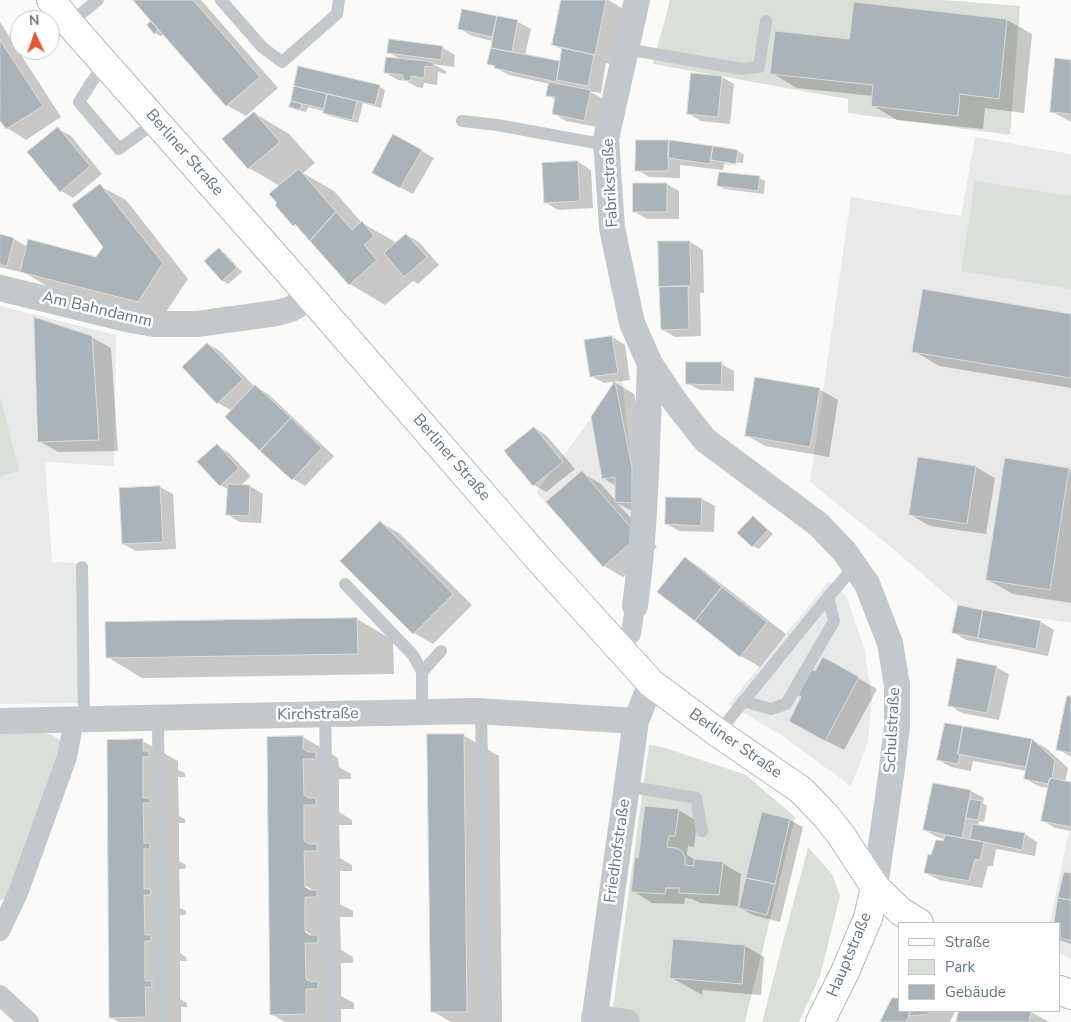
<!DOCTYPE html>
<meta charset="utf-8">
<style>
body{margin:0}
#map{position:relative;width:1071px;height:1022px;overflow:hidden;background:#fafaf8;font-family:"Nunito Sans",sans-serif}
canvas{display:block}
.legend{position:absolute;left:898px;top:922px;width:162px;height:90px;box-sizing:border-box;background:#fff;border:1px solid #c1c8cd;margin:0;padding:6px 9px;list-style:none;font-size:15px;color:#657683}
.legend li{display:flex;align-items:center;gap:10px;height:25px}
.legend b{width:25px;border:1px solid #c1c8cd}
.north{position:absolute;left:10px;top:10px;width:50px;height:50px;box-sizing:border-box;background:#fff;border:1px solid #c1c8cd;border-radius:50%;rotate:357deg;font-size:14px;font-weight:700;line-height:20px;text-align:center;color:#657683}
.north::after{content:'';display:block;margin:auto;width:18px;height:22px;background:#e4572e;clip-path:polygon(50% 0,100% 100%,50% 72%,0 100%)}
</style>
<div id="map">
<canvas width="1071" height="1022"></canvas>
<ul class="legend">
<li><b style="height:6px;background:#fff"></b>Straße</li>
<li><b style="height:14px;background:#dadfd7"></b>Park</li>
<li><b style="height:14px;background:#aab3b9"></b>Gebäude</li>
</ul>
<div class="north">N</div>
</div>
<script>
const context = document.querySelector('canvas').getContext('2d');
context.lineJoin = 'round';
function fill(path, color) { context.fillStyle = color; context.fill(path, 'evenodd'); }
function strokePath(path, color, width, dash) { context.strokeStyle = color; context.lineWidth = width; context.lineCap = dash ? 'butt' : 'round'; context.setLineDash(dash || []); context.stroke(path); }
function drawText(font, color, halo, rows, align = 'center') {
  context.font = font + ' "Nunito Sans",sans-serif'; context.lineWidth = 5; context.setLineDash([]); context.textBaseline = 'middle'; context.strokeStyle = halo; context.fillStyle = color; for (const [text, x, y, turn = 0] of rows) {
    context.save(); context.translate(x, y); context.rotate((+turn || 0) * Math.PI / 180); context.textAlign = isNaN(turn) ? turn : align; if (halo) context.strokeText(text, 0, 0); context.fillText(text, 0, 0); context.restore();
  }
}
fill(new Path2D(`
 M975 137 1071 154V623L958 605 887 544 810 482 851 197 961 216Z
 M0 306 116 335 114 466 45 462 52 562 77 563 80 703 0 704Z
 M622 377 638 536 603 567 536 492Z
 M829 581 846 596 864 647 872 698 868 742 851 786 781 735 729 704Z
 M1069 830 1071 831V959L1060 953V923H1050Z`), '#e8e9e9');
fill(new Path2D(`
 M670 0H943L1020 6 1010 135 848 113V99L653 64Z
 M975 181 1071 196V289L961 271Z
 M1 399 19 471 0 476V400Z
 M0 732C16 732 50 727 61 742 62 745 63 750 64 753L11 896 0 900Z
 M649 745 662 747 746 775 795 817 745 1022H611Z
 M808 847 832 874 840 896 820 976 799 1022H762Z`), '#dadfd7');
fill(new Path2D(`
 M134 0H201L278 88 246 116 226 105 164 34 161 36 155 33 151 23 156 25Z
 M562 0H608L625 10 614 65 606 63 601 93 589 91 603 99 597 127 566 121 553 113 556 100 548 95 550 84 509 75 496 68 489 63 493 41 472 36 459 28 463 10 518 22 531 29 525 55 560 62 563 50 553 45Z
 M855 3 1007 20 1032 34 1024 113 985 108 983 129 897 120 872 105 873 96 797 88 772 73 850 41Z
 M0 22 61 117 26 140 7 128 0 118Z
 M443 48 455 55 454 67 433 64 446 71V74L438 72 437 85 424 83 423 88 417 87 406 81 398 80 386 73 402 60 388 52Z
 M1071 61V122L1051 111Z
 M299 67 379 86 385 90 381 108 363 103 358 123 330 116 324 113V111L308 107 306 112 297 110 291 107Z
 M722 77 734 84 730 124 701 121 689 114Z
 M254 113 289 134 315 163 303 173 334 191 362 223 397 243 407 235 419 242 439 265 418 284 413 281 385 305 350 284 301 229 294 225 280 186 249 168 224 139Z
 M58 129 71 136 102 174 73 198 61 191Z
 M394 136 434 158 413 194 386 180Z
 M669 142 738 151 744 155 743 163 724 161V163L742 166 724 164 723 170 680 165V178L649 177 637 170Z
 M578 162 591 170 593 208 558 210 545 202Z
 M759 178 765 181 764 194 725 189 719 186Z
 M666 184 679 191V219H647L635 212Z
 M100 186 126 200 188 279 164 315 47 286 20 270V272L0 267V235L14 239 28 247 96 259 104 247Z
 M690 242 703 250 704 293H700L701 336 675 337 662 329Z
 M219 250 225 253 242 272 228 284 222 280Z
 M1071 315V388L939 366 914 351Z
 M91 337 111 348 118 451 58 452 39 441Z
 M612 337 625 345 630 380 604 383 591 376Z
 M208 344 220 351 255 387 268 394 334 456 305 486 293 479 232 411 218 403Z
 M721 364 734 371V391L700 390 687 383Z
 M616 383 634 394 651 479 636 513 617 503 657 547 623 577 604 566 582 473 601 484 616 501V486L603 478 592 417Z
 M819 389 838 400 829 457 765 446 746 435Z
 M535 428 547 436 575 469 546 492 534 485Z
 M217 446 229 453 251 476 240 486H250L263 494 261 523 240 522 227 514 229 490 221 485Z
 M1006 459 1071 470V603L1013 594 988 580Z
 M976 467 995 478 986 534 930 526 911 515Z
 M160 487 173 494 176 549 136 551 123 544 120 489Z
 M702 499 715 506 714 532 679 531 667 524Z
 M753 517 773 534 759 549 753 546Z
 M380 522 399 533 472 605 433 644 414 633Z
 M685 559 698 566 786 634 760 667 741 656Z
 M958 606 1041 622 1054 630 1048 656 966 640 953 632Z
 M357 619 393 640 394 674 142 678 107 657 106 623Z
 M996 667 1009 674 999 720 962 713 949 705Z
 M858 678 877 689 844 750 809 732Z
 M1071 698V757L1058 749Z
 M946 724 1032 740 1046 748 1068 768 1065 782 1071 783V831L1055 828 1042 820 1049 788 1038 786 1026 779 1027 771 973 761 971 771 951 767 938 760Z
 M463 735 499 756 502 1022H451L432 1011Z
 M303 737 338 758 339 767 351 774V779H339V812L352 820V825H339L340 858 352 865V871H340V904L353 911V917H340L341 950 353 957V963H341V996L354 1003V1009H341V1022H285L271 1014ZM304 885 312 889 310 891 304 888ZM304 930 316 937 304 933Z
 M142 741 178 761V770L185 773V777H178L179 816 185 819V823H179V861L186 865 185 869H179L180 908 186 911V915H180V953L186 957 187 961H180V999L187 1003V1007H181V1022H119L111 1017Z
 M934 784 971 791 984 798 983 803 987 806 984 822 979 821 978 826 1025 834 1037 842 1035 856 996 849 993 866H988L982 888 939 880 926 873 932 857 944 843 945 839 937 837 925 830Z
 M678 810 697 821 694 847 688 846 687 855 697 861 722 863 741 874 738 906 700 903 692 899 685 898 684 904 652 903 633 891 639 859Z
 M763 814 790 820 803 827 780 922 753 915 740 908Z
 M1065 873 1071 874V944L1060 940V923H1055Z
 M675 941 745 946 764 957 761 995 703 990 702 995 672 978Z
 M900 1011H955L950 1022H881Z
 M960 1011H1029L1049 1022H958Z`), '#0003');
const building = new Path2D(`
 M133 0H193L260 77 226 106Z
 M561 0H606L595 55 552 45Z
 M854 2 1007 19 999 99 960 94 958 116 871 106 873 85 770 74 775 31 849 39Z
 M462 9 497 16 492 37 458 29Z
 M497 16 518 20 512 51 510 52 491 48Z
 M151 21 158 30 154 34 147 25Z
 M389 39 443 46 441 60 387 53Z
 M0 40 43 106 6 129 0 121Z
 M491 48 560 61 556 82 494 68 495 66 487 64Z
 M562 48 594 55 588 86 557 80Z
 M386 57 426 61 434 63 433 67 425 66 424 78 411 76V81L403 80V75L384 73Z
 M1055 58 1071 60V114L1050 112Z
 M298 66 380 85 375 105 294 86Z
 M691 73 722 76 718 117 687 114Z
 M549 82 591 90 584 121 552 114 555 97 546 96Z
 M294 86 327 94 324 109 291 101Z
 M327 94 357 101 352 120 323 113Z
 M291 101 302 104 300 110 289 107Z
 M254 112 280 142 248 169 222 139Z
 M58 127 90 166 60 192 27 152Z
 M393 134 422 150 400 188 372 173Z
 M636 140H669L668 171H635Z
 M669 140 713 146 710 164 668 158Z
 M713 146 738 150 736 164 711 160Z
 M578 161 580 201 544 203 542 163Z
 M299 169 336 212 310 241 295 224 293 226 275 205 277 203 269 194Z
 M719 172 760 176 758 191 717 186Z
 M633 183H667V212H633Z
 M100 184 163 263 138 302 20 272 28 239 96 257 103 247 72 205Z
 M336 212 352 230 362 221 374 236 364 245 377 260 349 285 310 241Z
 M0 234 14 238 7 266 0 264Z
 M406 234 427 257 404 277 384 253Z
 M658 241H690L691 286 659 287Z
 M219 248 237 268 222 281 204 261Z
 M688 286 689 329 661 330 659 287Z
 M923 289 1071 314V378L912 352Z
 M34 317 92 336 99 440 38 442Z
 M612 336 618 373 590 377 584 340Z
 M207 343 243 379 217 404 182 367Z
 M686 362H722L721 385 686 384Z
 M755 377 820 388 810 447 745 436Z
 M615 381 632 468V503L615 502V477L602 479 591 417Z
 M255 385 291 418 260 451 225 417Z
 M291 418 322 448 292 480 260 451Z
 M534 427 563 462 533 486 504 451Z
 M217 444 239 468 220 486 197 462Z
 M918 457 976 466 967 524 909 515Z
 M1005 458 1069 468 1050 590 986 580Z
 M582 471 638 536 603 567 546 502Z
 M228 484 250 485 249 516 226 515Z
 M160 486 163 542 122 544 119 488Z
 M666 497 702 498 701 526 665 524Z
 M753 516 768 530 752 547 737 533Z
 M380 521 453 594 413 634 340 561Z
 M685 557 722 587 695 621 657 592Z
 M722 587 767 622 740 657 695 621Z
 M958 605 983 610 978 638 952 633Z
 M983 610 1041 621 1036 649 978 638Z
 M357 618 358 654 106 658 105 622Z
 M823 657 859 677 825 741 789 721 801 697 798 695 812 669 815 671Z
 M957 658 997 666 987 713 948 706Z
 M1067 696H1071V753L1056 750Z
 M945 723 963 726 958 754 960 755 958 764 937 760Z
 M963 726 1032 739 1026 767 958 754Z
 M427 734H464L467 1012H431Z
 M303 736V749L308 752H316V759H303L304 795 309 798H316V805H304V841L309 844H317V851H304L305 887 310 890H317V897H305V932L310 935H318V943H305L306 979 311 982 318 981V989H306V1014L270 1015 267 737Z
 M143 739V751H149V757H143V798H150V803H143L144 843H150V849H144V889H150L151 895H144L145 935H151V941H145V981H152V987H145L146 1017 109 1018 107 740Z
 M1032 739 1055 760 1052 778H1050L1048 784 1024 779Z
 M1050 778 1071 782V827L1041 821Z
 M933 783 971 790 962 838 923 830Z
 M970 799 982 801 978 820 966 818Z
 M645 806 679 809 675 836H669L667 847 676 848 682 851 685 858V865L694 866V859L723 862 719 895 679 893V888H666L665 894 631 892 635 857 638 858Z
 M762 812 790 819 775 884 746 878Z
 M973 824 1025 833 1022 850 970 839Z
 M945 835 984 842 980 860 975 859 969 881 924 873 928 854 931 855 936 840 943 841Z
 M1064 872 1071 873V900L1058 898Z
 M746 878 775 884 767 915 739 908Z
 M1058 898 1071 900V941L1060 938V923H1054Z
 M673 939 745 945 742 984 670 978Z
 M892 998H900V1011H911L906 1022H880Z
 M911 1011H931L929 1014 909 1016Z
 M959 1011H1031L1029 1022H956Z`);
fill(building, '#aab3b9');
strokePath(building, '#dcdcda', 1);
const secondary = new Path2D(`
 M51 0 69 23 288 271 537 557 651 683 718 733 801 790 825 815 841 835 875 887 900 911 919 923
 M1060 990 1071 995
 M820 1022 844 974 868 918 875 887`);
strokePath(secondary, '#b3babf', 30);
strokePath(new Path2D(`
 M221 0 262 47 282 62 337 14 339 0
 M69 23 98 0
 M626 49 742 69 759 67 766 21
 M104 63 79 102 119 149 156 122
 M462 121 497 125 607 145
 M82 567 84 720
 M345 584 413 655 422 672
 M743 701 771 709 786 704 834 621 828 597
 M481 712 487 1022
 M422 713V672L441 651
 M325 715 331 1022
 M158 718 161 1022
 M718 733 828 597 855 566
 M627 786 696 798 702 831`), '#c3c8cc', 12);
strokePath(new Path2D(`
 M631 634 635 606
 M0 931 18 893 67 757 74 720
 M0 995 29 1022`), '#c3c8cc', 20);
strokePath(new Path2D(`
 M637 0 606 139 612 228 632 323 650 364 676 403 705 440 818 524 844 551 867 584 890 643 897 685V726L892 769 875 887
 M0 288 131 320 154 324H197L277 313 291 309 311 297
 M635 606C646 525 647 445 650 364
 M0 721 476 711 636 721
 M594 1017 627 1022
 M594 1022 636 721 651 683`), '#c3c8cc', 26);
strokePath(secondary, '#fff', 28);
drawText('16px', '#657683', '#fff', [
 ["Berliner Straße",184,153,49],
 ["Fabrikstraße",611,183,-93],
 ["Am Bahndamm",97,310,13],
 ["Berliner Straße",451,458,49],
 ["Kirchstraße",318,715,-1],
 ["Schulstraße",893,730,-87],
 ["Berliner Straße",735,744,35],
 ["Friedhofstraße",618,851,-82],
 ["Hauptstraße",850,955,-67]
]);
</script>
